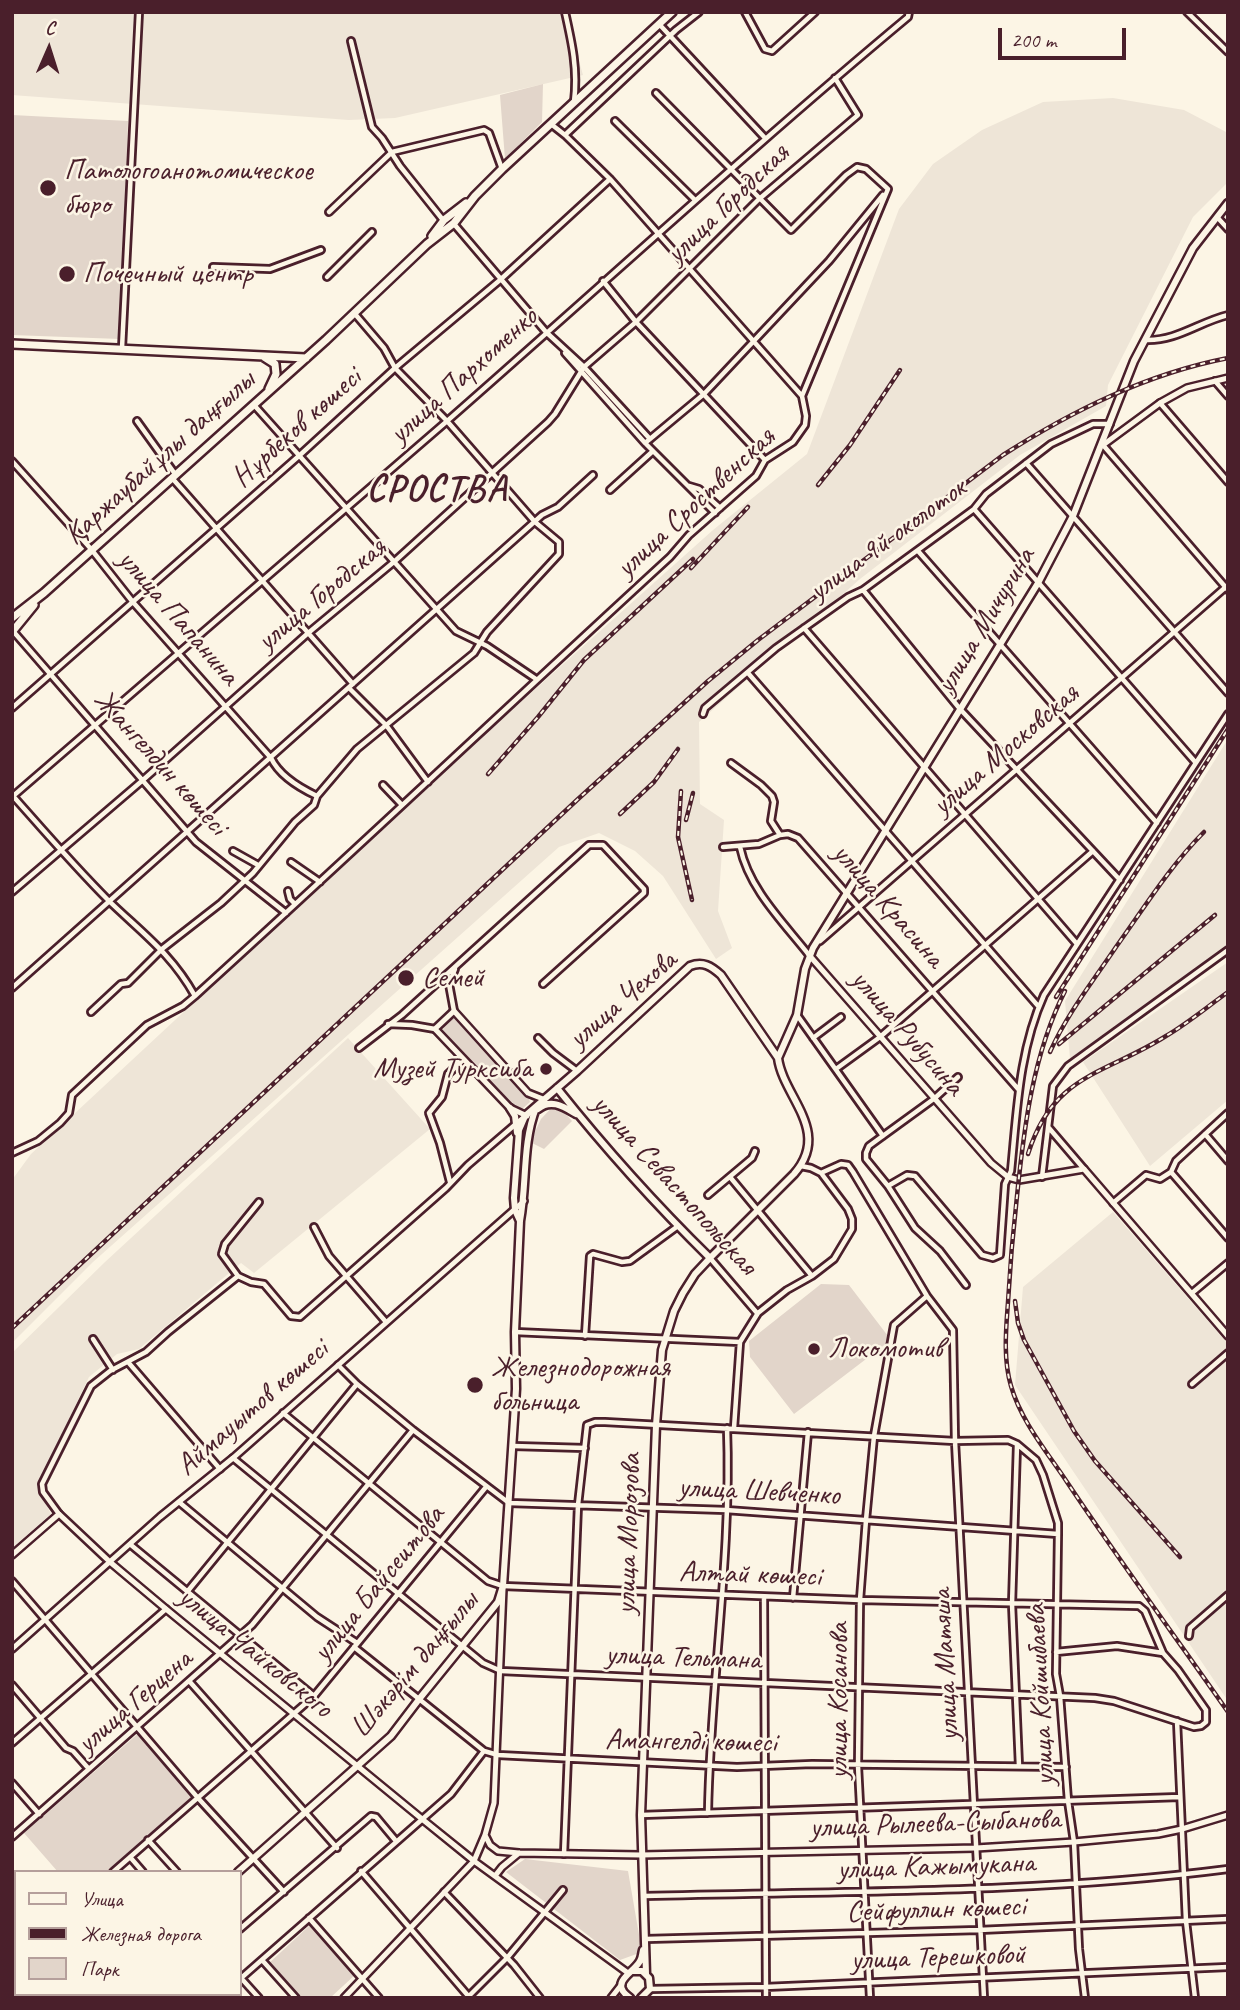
<!DOCTYPE html>
<meta charset="utf-8">
<style>
body{margin:0}
#map{position:relative;width:1240px;height:2010px;overflow:hidden;background:#fcf5e5;font-family:Caveat,sans-serif}
canvas{display:block}
.frame{position:absolute;inset:0;border:14px solid #4a1f2b;pointer-events:none}
.legend{position:absolute;left:14px;top:1870px;width:228px;height:126px;box-sizing:border-box;background:#fcf5e5;border:2px solid #b59f9b;margin:0;padding:9px 12px;list-style:none;font-size:21px;color:#4a1f2b}
.legend li{display:flex;align-items:center;gap:14px;height:35px}
.legend b{width:35px;border:2px solid #b59f9b}
.north{position:absolute;left:14px;top:14px;width:70px;height:70px;-webkit-text-stroke:5px #fcf5e5;paint-order:stroke;rotate:3deg;font-size:19px;font-weight:700;line-height:28px;text-align:center;color:#4a1f2b}
.north::after{content:'';display:block;margin:auto;width:24px;height:32px;background:#4a1f2b;clip-path:polygon(50% 0,100% 100%,50% 72%,0 100%)}
.scale{position:absolute;left:998px;top:28px;width:128px;height:32px;box-sizing:border-box;border:4px solid #4a1f2b;border-top:0;padding-left:9px;font-size:21px;line-height:24px;white-space:nowrap;color:#4a1f2b;-webkit-text-stroke:5px #fcf5e5;paint-order:stroke}
</style>
<div id="map">
<canvas width="1240" height="2010"></canvas>
<div class="frame"></div>
<ul class="legend">
<li><b style="height:9px;background:#fcf5e5"></b>Улица</li>
<li><b style="height:9px;background:#4a1f2b"></b>Железная дорога</li>
<li><b style="height:19px;background:#e2d5ca"></b>Парк</li>
</ul>
<div class="north">С</div>
<div class="scale">200 m</div>
</div>
<script>
const context = document.querySelector('canvas').getContext('2d');
context.lineJoin = 'round';
function fill(path, color) { context.fillStyle = color; context.fill(path, 'evenodd'); }
function strokePath(path, color, width, dash) { context.strokeStyle = color; context.lineWidth = width; context.lineCap = dash ? 'butt' : 'round'; context.setLineDash(dash || []); context.stroke(path); }
function drawText(font, color, halo, rows, align = 'center') {
  context.font = font + ' Caveat,sans-serif'; context.lineWidth = 5; context.setLineDash([]); context.textBaseline = 'middle'; context.strokeStyle = halo; context.fillStyle = color; for (const [text, x, y, turn = 0] of rows) {
    context.save(); context.translate(x, y); context.rotate((+turn || 0) * Math.PI / 180); context.textAlign = isNaN(turn) ? turn : align; if (halo) context.strokeText(text, 0, 0); context.fillText(text, 0, 0); context.restore();
  }
}
fill(new Path2D(`
 M12 12H565L583 75 395 118 349 120 12 95Z
 M1113 98 1184 110 1228 133V182L1193 217 1108 385 1106 406 1020 455 860 579 699 722 700 804 724 820 718 911 732 948 716 959 663 876 635 851 599 833 559 847 93 1262 12 1343V1180L31 1154 418 794 713 530 807 454 899 209 933 164 982 130 1043 102Z
 M1228 739V946L1070 1059 1065 1001Z
 M1228 962V1100L1150 1166 1083 1062Z
 M348 1038 430 1129 254 1273 241 1263 139 1349 117 1354 89 1377 37 1486 51 1514 12 1548V1353L105 1262Z
 M1113 1212 1228 1344V1701L1015 1385 1023 1287Z`), '#eee5d7');
fill(new Path2D(`
 M543 84 542 122 505 159 500 95Z
 M12 115 128 121 120 339 12 335Z
 M453 1018 459 1019 528 1096 530 1102 521 1110 515 1109 443 1030 444 1024Z
 M556 1103 572 1121 544 1149 530 1142 541 1119Z
 M821 1284 849 1285 891 1340 794 1414 750 1357 749 1341Z
 M141 1731 196 1795 107 1872H58L24 1833Z
 M525 1859 628 1871 642 1952 620 1960 506 1872Z
 M310 1925 356 1974 330 1998H297L267 1965Z`), '#e2d5ca');
const minor = new Path2D(`
 M565 12C572 43 578 70 574 102
 M745 12 765 49 772 51 815 12
 M1187 12 1228 52
 M659 24 765 138
 M351 41 372 127 382 138 400 166 443 220
 M656 93 791 230 846 175 857 167 866 169 888 189
 M615 121 695 200
 M551 124 565 135 610 179 802 396
 M565 135 676 30 699 12
 M329 212 392 152 484 130 489 133 502 169
 M1217 217 1228 229
 M454 224 546 332 584 367 650 439 645 443 715 513
 M213 267 270 269 321 250
 M327 277 372 232
 M603 281 636 322 765 460
 M1146 340C1177 341 1199 322 1228 315
 M122 348 139 12
 M565 353 645 443
 M1215 381 1228 396
 M1160 403 1228 482
 M254 405 456 631 487 646 536 679
 M137 421 175 474
 M650 439 704 394 829 261 883 195
 M1103 445 1228 590
 M12 461 91 549 132 601 271 758C279 775 300 788 317 796
 M1026 463 1228 693
 M172 478 353 684
 M689 486 699 489 720 508
 M610 490 653 451
 M974 509 1196 763
 M918 551 1157 823
 M863 590 960 709 1120 880
 M804 628 1077 944
 M13 631 196 842 286 913
 M748 673 1039 1007
 M349 688 386 725 428 782
 M12 708 300 455 395 368 500 280 610 179
 M703 714 705 708 776 648 848 597 863 590 974 509 986 494 1051 444 1093 424H1110
 M731 763 761 785 772 796 774 802 771 821 780 835 788 834 798 838 1019 1090
 M383 785 402 805
 M13 796C44 831 75 867 108 900 142 933 171 953 195 996
 M12 797C156 671 302 548 446 422 600 287 751 148 908 17L909 12
 M723 847 759 844 780 835
 M740 847C749 889 783 922 809 955
 M233 851 258 865
 M291 862 320 882
 M288 891 290 899 295 904
 M12 892 143 780 307 634 395 561 548 422 555 414 584 367 636 322 758 200 858 115 835 78
 M820 941 1228 585
 M12 988 542 515 558 507 593 475
 M454 1011 449 984 455 969
 M91 1012 121 984 128 983 162 949 221 903 253 873 295 822 314 805 317 796 357 749 474 653 487 632 559 554V542L535 522 447 421 395 368 384 348 355 314
 M797 1015 883 1136
 M388 1024 412 1025 435 1029
 M538 1038 553 1053 577 1071
 M813 1038 841 1017
 M359 1048 402 1015 589 845H603L644 889V893L543 984
 M836 1069 880 1037 1093 851
 M958 1077 935 1098 869 1146 866 1153V1159L888 1186 915 1228 940 1251 966 1285
 M1049 1128 1084 1169
 M1205 1134 1228 1161
 M12 1153 38 1141 60 1123 69 1113 72 1095 147 1025 183 1006 195 996C355 851 511 703 670 557L689 535 756 476 765 460 793 442 805 425 806 416 802 396 888 189
 M1171 1172 1228 1238
 M821 1173 841 1164 848 1165 853 1172 927 1296 953 1330 955 1441 984 1998
 M730 1177 812 1276
 M1042 1177 1053 1086 1068 1066 1228 950
 M450 1182 440 1143 429 1113 442 1097 448 1074 463 1060
 M888 1186 907 1175 915 1176 982 1255 993 1258 1000 1255 1005 1184 1011 1171C1017 1111 1019 1050 1044 995L1228 714
 M708 1195 752 1158 755 1151
 M259 1202 225 1244 222 1254 238 1276 251 1282 264 1284 291 1316 300 1317 446 1188 468 1165 524 1117
 M1113 1203 1146 1175 1160 1179 1171 1172 1176 1161 1228 1113
 M314 1227 329 1256 386 1322
 M710 1258 757 1313
 M1192 1293 1228 1263
 M515 1332 740 1342
 M585 1336 590 1256 593 1254 622 1262 630 1261 678 1226
 M93 1339 113 1370
 M128 1362 220 1469
 M338 1365 357 1384 413 1430 509 1503 726 1510 1058 1534
 M1192 1384 1228 1353
 M283 1413 488 1581 503 1586 860 1600 1139 1606 1145 1611 1163 1653
 M734 1428 740 1342 758 1313 787 1290 812 1276 834 1259 852 1229V1219L848 1209 821 1173 811 1168 801 1166
 M1017 1445 1012 1604 1019 1766
 M513 1446 585 1448
 M233 1458 483 1663 501 1671 1095 1698 1114 1701 1194 1727 1201 1726 1206 1722V1710L1178 1670 1163 1653 1117 1646 1056 1652
 M179 1502 317 1617 357 1643
 M59 1514 43 1492 42 1484 91 1386 110 1371 146 1352 168 1332 238 1276
 M131 1545 314 1696
 M12 1581 198 1798 284 1892
 M187 1592 357 1384
 M764 1597 766 1998
 M793 1598 808 1432
 M1189 1636 1190 1628 1228 1595
 M354 1647 484 1751 498 1755 737 1767 812 1764 1066 1767
 M190 1682 337 1848
 M12 1685 66 1748 73 1751 89 1769
 M1177 1721 1186 1921 1195 1998
 M12 1743 166 1609
 M12 1783 39 1814
 M708 1813C710 1685 732 1556 727 1428
 M641 1815 1180 1797
 M12 1837 252 1625 413 1430
 M148 1840 177 1872
 M564 1854 578 1505 587 1425 595 1422H605L955 1441 1008 1440 1017 1444 1036 1460 1043 1475 1058 1523V1534L1056 1674 1060 1696 1068 1801 1074 1842 1079 1949 1085 1998
 M130 1857 143 1872
 M361 1871 470 1998
 M113 1872 314 1696 486 1487
 M444 1892 514 1965 540 1998
 M644 1896C839 1891 1035 1894 1228 1869
 M309 1918 379 1998
 M240 1929 371 1816 376 1817 396 1841
 M646 1939 979 1930 1228 1919
 M12 1960 16 1957
 M262 1960 296 1998
 M241 1978 259 1998
 M240 1979 451 1794 484 1751
 M650 1989 765 1987 1228 1967
 M159 1994 162 1998
 M196 1994 199 1998
 M468 1997 507 1958 563 1890
 M218 1998 222 1994
 M870 1998 858 1766 860 1600 866 1520 874 1436 894 1325 927 1296`);
const tertiary = new Path2D(`
 M1103 445 1160 403 1187 388 1228 378
 M809 955 991 1163 1008 1177 1019 1180 1084 1169 1228 1336
 M527 1116 510 1108 435 1029 437 1027 454 1011 528 1093 543 1099
 M12 1555 59 1514 110 1562 166 1609 422 1819 474 1861 628 1973
 M12 1649 160 1517 233 1458 524 1201
 M485 1835 490 1845 498 1851 519 1853 641 1855 976 1848 1074 1842 1158 1834 1182 1829 1228 1815
 M495 1876 502 1867 519 1853
 M344 1998 474 1861 485 1835 494 1803 503 1589
 M611 1998 622 1984`);
const secondary = new Path2D(`
 M632 1971H642L649 1978 650 1989 641 1998
 M646 1974 641 1815 656 1425 662 1350 674 1311 683 1293 695 1274 710 1258
 M630 1998C608 1982 633 1974 640 1961 642 1958 642 1954 643 1950`);
const primary = new Path2D(`
 M778 1058 797 1015 805 969 813 948 1038 583 1073 516 1134 361 1193 248 1228 203
 M510 1108 515 1116 517 1133
 M538 1109C551 1098 564 1107 576 1114
 M520 1221 515 1210 514 1198 519 1130 525 1116 577 1071 690 966C703 961 711 966 721 975L778 1058C783 1097 832 1131 794 1174L710 1258C656 1205 604 1147 557 1088
 M238 1872 391 1736 420 1698 498 1602 503 1586 516 1389 515 1332 520 1221C527 1183 522 1144 536 1108
 M95 1998 99 1994`);
const trunk = new Path2D(`
 M432 236 444 220 466 203
 M12 344 306 358
 M264 357 275 364 276 374 269 389
 M12 618 44 593 326 340 427 244 454 223 475 196 502 169 672 12
 M12 632 34 605`);
strokePath(minor, '#4a1f2b', 10);
strokePath(tertiary, '#4a1f2b', 10);
strokePath(secondary, '#4a1f2b', 11);
strokePath(primary, '#4a1f2b', 11);
strokePath(trunk, '#4a1f2b', 12);
strokePath(minor, '#fcf5e5', 4.5);
strokePath(tertiary, '#fcf5e5', 5);
strokePath(secondary, '#fcf5e5', 6);
strokePath(primary, '#fcf5e5', 6);
strokePath(trunk, '#fcf5e5', 7);
const rail = new Path2D(`
 M818 485 850 445 900 370
 M691 568 748 507
 M488 774 538 717 584 660 693 559
 M681 791 678 837 692 900
 M620 814 654 782 678 749
 M686 820 693 793
 M1065 991C1033 1054 1024 1127 1017 1196 1013 1231 1010 1266 1008 1302 1006 1329 1003 1359 1011 1386 1021 1421 1047 1452 1067 1482 1119 1560 1174 1635 1228 1712
 M1056 997 1228 729
 M1059 1044 1215 915
 M1050 1052C1067 1014 1093 981 1116 947 1144 908 1170 866 1204 832
 M1028 1154C1053 1074 1104 1075 1166 1036 1188 1023 1207 1007 1228 992
 M1015 1301 1018 1323 1024 1340 1074 1431 1095 1461 1180 1557
 M12 1328 577 800 708 681 758 640 1003 455C1072 411 1146 374 1228 358`);
strokePath(rail, '#4a1f2b', 4.5);
strokePath(rail, '#fcf5e5', 2, [5]);
for (const [x, y, r, color] of [
 [48,188,9,"#4a1f2b"],
 [67,274,9,"#4a1f2b"],
 [406,978,9,"#4a1f2b"],
 [546,1069,7,"#4a1f2b"],
 [814,1349,7,"#4a1f2b"],
 [475,1385,9,"#4a1f2b"]
]) { const dot = new Path2D(); dot.arc(x, y, r, 0, 2 * Math.PI); context.fillStyle = color; context.fill(dot); strokePath(dot, '#fcf5e5', 2.5); }
drawText('30px', '#4a1f2b', '#fcf5e5', [
 ["Патологоанотомическое",64,171],
 ["бюро",64,205],
 ["Почечный центр",83,274],
 ["Семей",422,978],
 ["Музей Турксиба",532,1069,"right"],
 ["Локомотив",828,1349],
 ["Железнодорожная",491,1368],
 ["больница",491,1402]
], 'left');
drawText('30px', '#4a1f2b', '#fcf5e5', [
 ["улица Городская",728,204,-44],
 ["улица Пархоменко",464,376,-42],
 ["Нұрбеков көшесі",297,428,-42],
 ["Қаржаубайұлы даңғылы",160,458,-42],
 ["улица Сроственская",696,503,-43],
 ["улица 9й околоток",888,540,-36],
 ["улица Городская",322,595,-40],
 ["улица Папанина",178,618,49],
 ["улица Мичурина",986,621,-59],
 ["улица Московская",1006,750,-41],
 ["Жангелдин көшесі",160,763,48],
 ["улица Красина",888,906,49],
 ["улица Чехова",623,1000,-41],
 ["улица Рубусина",907,1033,49],
 ["улица Севастопольская",674,1185,48],
 ["Аймауытов көшесі",253,1408,-41],
 ["улица Шевченко",759,1492,3],
 ["улица Морозова",629,1534,-88],
 ["Алтай көшесі",750,1575,2],
 ["улица Байсеитова",379,1584,-51],
 ["улица Чайковского",255,1653,39],
 ["улица Тельмана",683,1658,2],
 ["Шәкәрім даңғылы",415,1665,-50],
 ["улица Матяша",946,1665,-93],
 ["улица Койшибаева",1041,1695,-93],
 ["улица Косанова",839,1701,-90],
 ["улица Герцена",135,1702,-41],
 ["Амангелді көшесі",691,1742,1],
 ["улица Рылеева-Сыбанова",935,1824,-2],
 ["улица Кажымукана",936,1867,-2],
 ["Сейфуллин көшесі",936,1910,-2],
 ["улица Терешковой",938,1958,-2]
]);
context.letterSpacing = '2px';
drawText('bold 37px', '#4a1f2b', '#fcf5e5', [
 ["СРОСТВА",437,490]
]);
context.letterSpacing = '0px';
</script>
